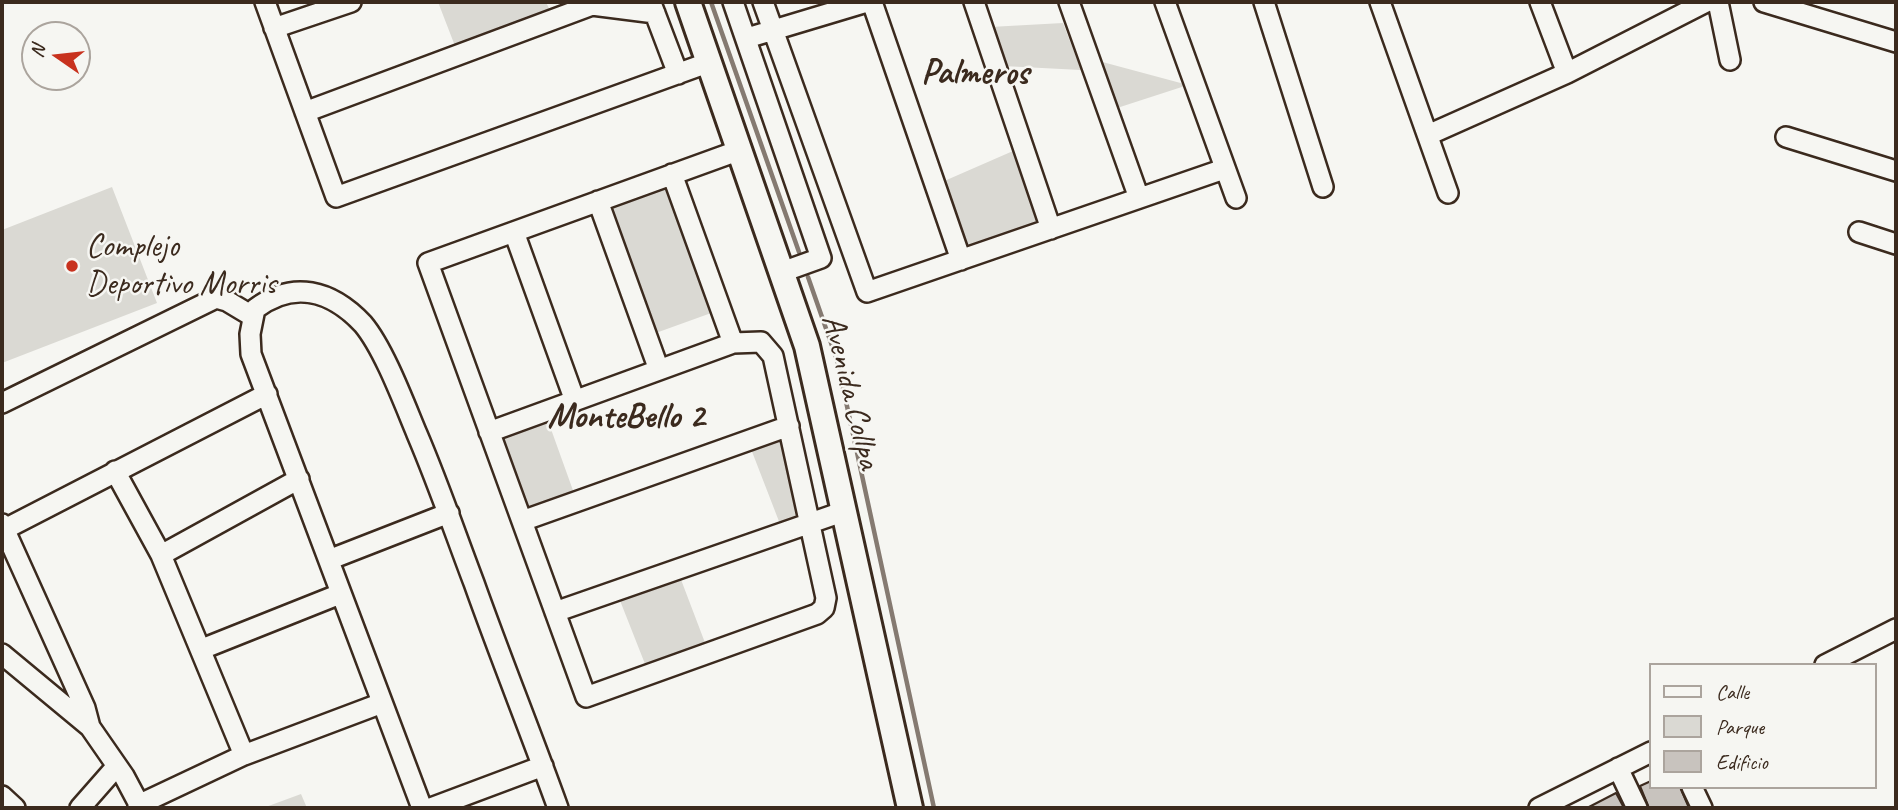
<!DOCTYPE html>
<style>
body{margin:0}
#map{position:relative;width:1898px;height:810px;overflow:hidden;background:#f6f6f2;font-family:Caveat,sans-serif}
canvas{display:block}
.frame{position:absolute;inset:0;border:4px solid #3b2a1e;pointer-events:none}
.legend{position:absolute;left:1649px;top:663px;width:228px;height:126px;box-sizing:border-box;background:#f6f6f2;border:2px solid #aba49d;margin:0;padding:9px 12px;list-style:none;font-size:21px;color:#3b2a1e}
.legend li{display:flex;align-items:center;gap:14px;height:35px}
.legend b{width:35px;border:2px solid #aba49d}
.north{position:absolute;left:21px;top:21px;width:70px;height:70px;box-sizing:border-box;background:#f6f6f2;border:2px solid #aba49d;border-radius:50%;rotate:284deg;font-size:19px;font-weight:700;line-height:28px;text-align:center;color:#3b2a1e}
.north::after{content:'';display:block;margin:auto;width:24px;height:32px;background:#c8321e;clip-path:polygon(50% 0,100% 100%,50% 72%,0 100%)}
</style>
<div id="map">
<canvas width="1898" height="810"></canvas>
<div class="frame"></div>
<ul class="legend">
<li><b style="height:9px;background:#f6f6f2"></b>Calle</li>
<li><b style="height:19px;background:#dad9d3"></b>Parque</li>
<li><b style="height:19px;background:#c8c3be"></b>Edificio</li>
</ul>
<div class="north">N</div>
</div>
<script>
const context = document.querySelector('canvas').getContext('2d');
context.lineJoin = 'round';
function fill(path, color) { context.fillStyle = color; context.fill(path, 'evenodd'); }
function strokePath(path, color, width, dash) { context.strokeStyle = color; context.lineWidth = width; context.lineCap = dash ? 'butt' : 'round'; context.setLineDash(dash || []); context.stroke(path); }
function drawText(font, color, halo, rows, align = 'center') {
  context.font = font + ' Caveat,sans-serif'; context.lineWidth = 5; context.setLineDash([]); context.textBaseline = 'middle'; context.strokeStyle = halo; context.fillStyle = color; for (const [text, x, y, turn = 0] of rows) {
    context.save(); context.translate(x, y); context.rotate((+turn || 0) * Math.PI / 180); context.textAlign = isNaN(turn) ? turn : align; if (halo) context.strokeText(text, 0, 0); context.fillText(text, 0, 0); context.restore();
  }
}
fill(new Path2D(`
 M438 2H546L551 13 455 46Z
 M1063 23 1081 70 1003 66 990 27Z
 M1095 60 1188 85 1114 109Z
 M1013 151 1040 227 964 252 942 182Z
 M667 183 714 312 653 334 607 205Z
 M112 187 157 303 2 363V230Z
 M547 418 575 496 527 513 501 435Z
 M784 437 801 515 780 524 751 449Z
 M680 577 707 648 647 669 619 598Z
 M301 794 307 808H263Z`), '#dad9d3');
strokePath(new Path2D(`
 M711 2 799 252
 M808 277 837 360 934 808`), '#857a71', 4.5);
const building = new Path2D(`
 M1651 781V787H1680L1689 808H1649L1640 786Z
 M1616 793 1624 808H1587Z`);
fill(building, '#c8c3be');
strokePath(building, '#3b2a1e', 2);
const minor = new Path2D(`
 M265 2 336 197 710 62
 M733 2 821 258 782 272
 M763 2 867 292 1224 169
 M872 2 961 260
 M974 2 1051 229
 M1069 2 1139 198
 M1165 2 1236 198
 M1264 2 1323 187
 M1380 2 1448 193
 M1540 2 1567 73
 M1718 2 1730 60
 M1764 2 1896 42
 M651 3 678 74
 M274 28 351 2
 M747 38 867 2
 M305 112 592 5 655 13
 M1428 135 1567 73 1706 2
 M1786 137 1896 171
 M672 174 733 343
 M598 201 659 370
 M514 232 575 401
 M1859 232 1896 244
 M2 403 216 298 227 301 252 316
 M489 432 733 343 761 342 773 356 826 598 824 608 817 614 586 697 428 263 740 150
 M115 471 161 555 244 755
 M522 521 789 426
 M2 524 85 708 90 727
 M5 529 267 394
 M161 555 299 479
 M331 559 449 513
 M555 612 845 511
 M202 649 340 594
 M2 654 90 727 124 776 141 808
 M1825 665 1896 629
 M1618 768 1637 808
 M1692 787 1702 808
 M2 796 15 808
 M138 805 244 755 382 703
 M80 808 116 767
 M422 808 251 354 250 334 255 309C293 280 331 290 363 324 384 349 404 403 417 434 438 483 455 533 474 583 501 659 531 733 558 808
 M431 808 543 766
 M1539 808 1651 752`);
const major = new Path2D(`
 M688 2 807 346 910 808`);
strokePath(minor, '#3b2a1e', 24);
strokePath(major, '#3b2a1e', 30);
strokePath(minor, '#f6f6f2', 19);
strokePath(major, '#f6f6f2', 24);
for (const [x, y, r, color] of [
 [72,266,7,"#c8321e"]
]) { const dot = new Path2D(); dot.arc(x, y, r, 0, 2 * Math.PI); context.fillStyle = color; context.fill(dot); strokePath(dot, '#f6f6f2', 2.5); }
drawText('33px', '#3b2a1e', '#f6f6f2', [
 ["Complejo",86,247],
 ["Deportivo Morris",86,285]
], 'left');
drawText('33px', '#3b2a1e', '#f6f6f2', [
 ["Avenida Collpa",850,392,76]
]);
drawText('bold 35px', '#3b2a1e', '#f6f6f2', [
 ["Palmeros",975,74],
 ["MonteBello 2",626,418]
]);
</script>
